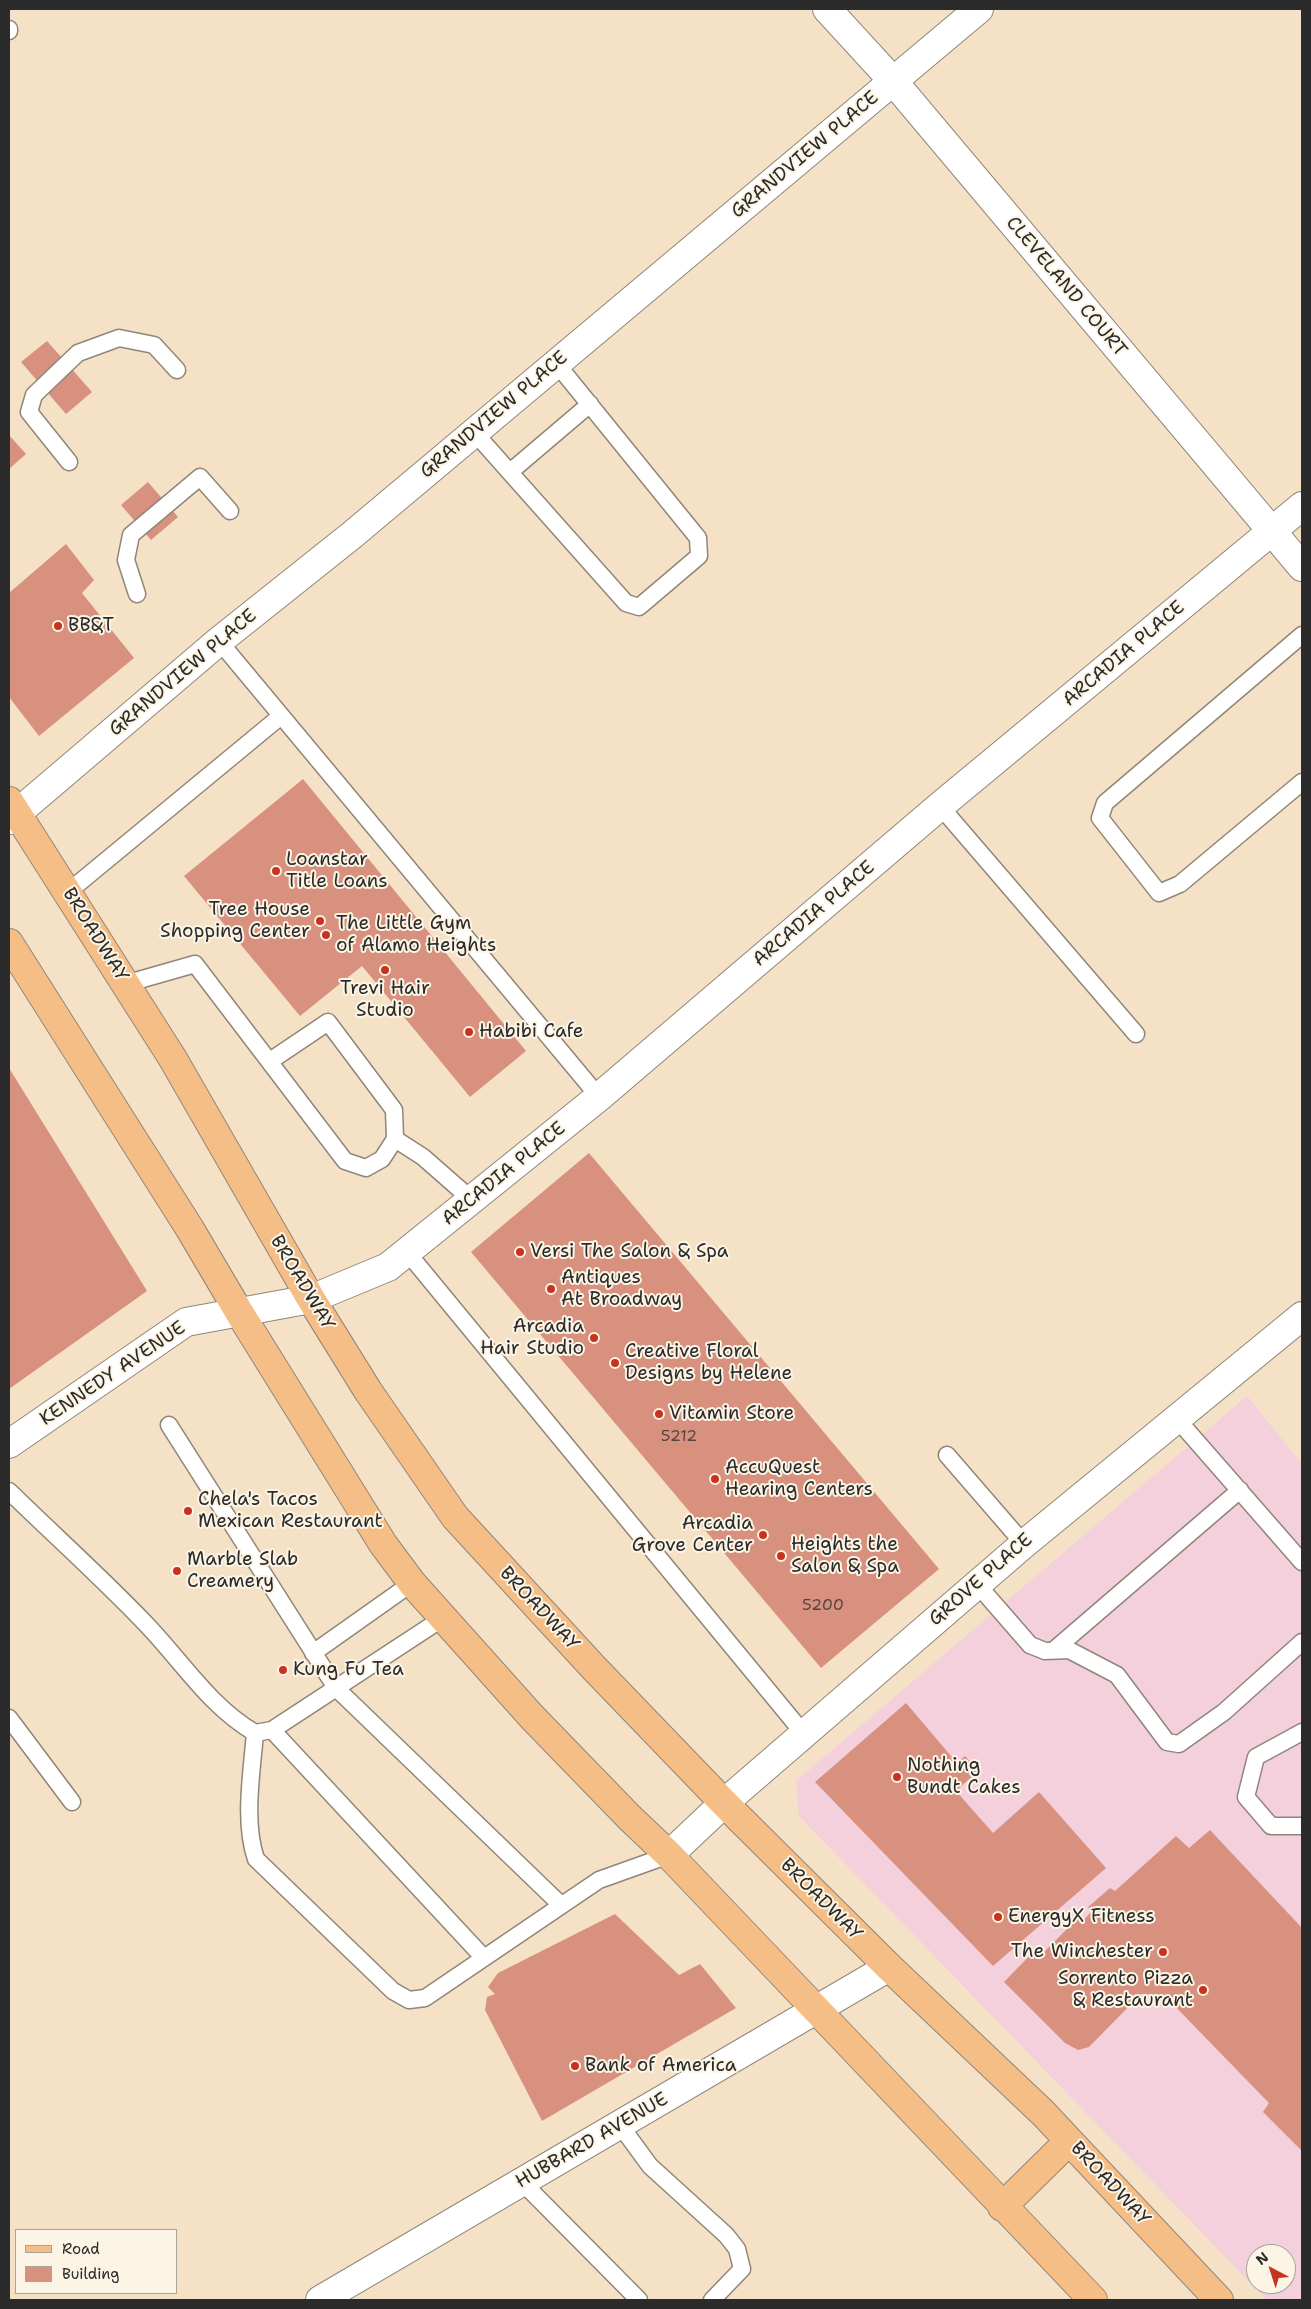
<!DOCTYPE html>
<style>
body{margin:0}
#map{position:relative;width:1311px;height:2309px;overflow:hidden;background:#f5e1c6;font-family:"Shantell Sans",sans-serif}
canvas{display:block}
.frame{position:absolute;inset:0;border:10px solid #2b2b2b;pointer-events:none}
.legend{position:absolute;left:15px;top:2229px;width:162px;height:65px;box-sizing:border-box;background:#fcf5e5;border:1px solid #a8a49b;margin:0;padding:6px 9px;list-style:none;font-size:15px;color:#2b2b2b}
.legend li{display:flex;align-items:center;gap:10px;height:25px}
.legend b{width:25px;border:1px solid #a8a49b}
.north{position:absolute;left:1246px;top:2244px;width:50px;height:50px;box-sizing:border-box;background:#fcf5e5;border:1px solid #a8a49b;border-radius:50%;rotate:320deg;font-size:14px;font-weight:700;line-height:20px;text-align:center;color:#2b2b2b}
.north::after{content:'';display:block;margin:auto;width:18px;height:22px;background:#c8321e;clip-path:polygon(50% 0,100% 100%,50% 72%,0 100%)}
</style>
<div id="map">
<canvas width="1311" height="2309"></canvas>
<div class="frame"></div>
<ul class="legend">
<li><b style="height:6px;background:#f6be87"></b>Road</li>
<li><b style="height:14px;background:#d8907f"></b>Building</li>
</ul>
<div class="north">N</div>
</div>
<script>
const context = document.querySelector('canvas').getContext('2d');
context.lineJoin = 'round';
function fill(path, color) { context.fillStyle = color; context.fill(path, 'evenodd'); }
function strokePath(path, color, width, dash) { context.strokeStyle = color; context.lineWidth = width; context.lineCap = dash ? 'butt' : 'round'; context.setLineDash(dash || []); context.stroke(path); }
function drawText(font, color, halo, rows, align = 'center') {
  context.font = font + ' "Shantell Sans",sans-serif'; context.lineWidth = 4; context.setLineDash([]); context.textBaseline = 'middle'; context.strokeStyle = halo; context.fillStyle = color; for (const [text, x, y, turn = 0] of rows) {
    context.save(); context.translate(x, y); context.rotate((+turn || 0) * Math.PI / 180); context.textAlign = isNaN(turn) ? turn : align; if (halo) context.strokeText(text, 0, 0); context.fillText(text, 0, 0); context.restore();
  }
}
fill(new Path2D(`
 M1247 1396 1302 1464V2300H1267L799 1816 796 1781ZM1256 2254H1286V2284H1256Z`), '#f4cfdc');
fill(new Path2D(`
 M47 341 92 392 66 414 21 362Z
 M9 435 26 454 9 469Z
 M148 482 178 517 151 540 121 505Z
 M66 544 94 580 82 593 134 658 39 736 9 697V593Z
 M303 779 526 1051 470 1097 362 966 300 1016 184 876Z
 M9 1068 147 1291 9 1389Z
 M589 1153 939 1569 821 1668 471 1252Z
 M906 1703 957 1763 965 1756 978 1771 956 1791 993 1833 1039 1792 1106 1868 993 1966 815 1782Z
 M1210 1830 1302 1928V2151L1263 2112 1269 2103 1164 1995 1141 1994 1089 2047 1078 2050 1065 2043 1004 1982 1038 1947 1044 1952 1077 1919 1081 1923 1092 1911 1088 1907 1110 1888 1115 1891 1176 1836 1189 1848Z
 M615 1914 679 1975 700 1964 736 2008 542 2121 485 2010 487 1997 495 1994 488 1987 498 1973Z`), '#d8907f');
const service = new Path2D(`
 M9 29V31
 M474 432 626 603 639 607 699 556 698 538 556 363
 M69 462 29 412 34 395 78 353 119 338 154 345 177 370
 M510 472 590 404
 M137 594 126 560 131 535 200 477 230 511
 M1302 635 1105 803 1100 818 1159 893 1180 884 1302 782
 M219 641 599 1097
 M940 806 1136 1034
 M68 892 281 716
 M125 984 195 964 345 1161 366 1168 382 1159 395 1139 394 1110 328 1022 270 1061
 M395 1139 423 1157 472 1200
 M407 1252 804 1734
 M1177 1419 1302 1562
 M169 1425 336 1688 561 1905
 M947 1455 1024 1544
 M9 1491C54 1535 102 1578 145 1623 181 1660 209 1706 255 1733L272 1730 443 1618
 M977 1584 1030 1645 1045 1651 1069 1650 1117 1675 1167 1742 1179 1744 1224 1712 1302 1642
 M1054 1650 1240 1490
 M313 1653 412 1583
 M9 1718 72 1802
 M272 1730 484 1958
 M1302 1732 1256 1757 1246 1797 1271 1826H1302
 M255 1733C252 1771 243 1822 256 1859L393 1991 409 2000 425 1998 599 1880 669 1855
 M620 2125 650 2166 726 2235 737 2249 742 2269 712 2300
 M522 2182 639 2300`);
const minor = new Path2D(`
 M827 9 893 81 1302 567
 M9 820 219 641 352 535 979 9
 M9 1444 186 1322 311 1299 388 1267 599 1097 940 806 1302 506
 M320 2300 889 1967`);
const tertiary = new Path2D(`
 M669 1855 724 1803 1024 1544 1302 1316`);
const primary = new Path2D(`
 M9 801 173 1059 311 1299 368 1391 455 1517 594 1668 724 1803 889 1967 1043 2113 1219 2300
 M9 943 190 1229 239 1312 383 1544 412 1583 532 1717 630 1818 669 1855 1093 2300
 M1002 2207 1069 2141`);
strokePath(service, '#908678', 19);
strokePath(minor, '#908678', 30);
strokePath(tertiary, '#908678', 30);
strokePath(primary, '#908678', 30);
strokePath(service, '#fff', 16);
strokePath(minor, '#fff', 28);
strokePath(tertiary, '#fff', 28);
strokePath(primary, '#f6be87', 28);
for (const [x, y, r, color] of [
 [58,626,5,"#c8321e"],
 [276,871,5,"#c8321e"],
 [320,921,5,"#c8321e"],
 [326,935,5,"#c8321e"],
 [385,970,5,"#c8321e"],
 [469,1032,5,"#c8321e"],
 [520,1252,5,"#c8321e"],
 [551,1289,5,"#c8321e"],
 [594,1338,5,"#c8321e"],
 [615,1363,5,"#c8321e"],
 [659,1414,5,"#c8321e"],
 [715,1479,5,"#c8321e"],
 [188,1511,5,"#c8321e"],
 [763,1535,5,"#c8321e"],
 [781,1556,5,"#c8321e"],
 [177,1571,5,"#c8321e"],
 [283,1670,5,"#c8321e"],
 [897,1777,5,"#c8321e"],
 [998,1917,5,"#c8321e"],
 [1163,1952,5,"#c8321e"],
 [1203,1990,5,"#c8321e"],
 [575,2066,5,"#c8321e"]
]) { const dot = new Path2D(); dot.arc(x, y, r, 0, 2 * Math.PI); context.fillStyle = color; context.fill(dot); strokePath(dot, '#fcf5e5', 2); }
drawText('16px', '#564440', null, [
 ["5212",679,1437],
 ["5200",823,1606]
]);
drawText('19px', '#2b2b2b', '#fcf5e5', [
 ["GRANDVIEW PLACE",805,155,-40],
 ["CLEVELAND COURT",1066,287,50],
 ["GRANDVIEW PLACE",494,415,-40],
 ["ARCADIA PLACE",1124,654,-40],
 ["GRANDVIEW PLACE",183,673,-40],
 ["ARCADIA PLACE",814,914,-40],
 ["BROADWAY",95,935,58],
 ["ARCADIA PLACE",504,1174,-39],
 ["BROADWAY",302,1283,59],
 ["KENNEDY AVENUE",113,1374,-34],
 ["GROVE PLACE",981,1580,-41],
 ["BROADWAY",539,1609,47],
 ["BROADWAY",821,1900,45],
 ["HUBBARD AVENUE",592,2141,-30],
 ["BROADWAY",1110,2184,47]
]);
drawText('19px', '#2b2b2b', '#fcf5e5', [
 ["BB&T",68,626],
 ["Loanstar",286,860],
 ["Title Loans",286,882],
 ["Tree House",310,910,"right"],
 ["Shopping Center",310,932,"right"],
 ["The Little Gym",336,924],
 ["of Alamo Heights",336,946],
 ["Trevi Hair",385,989,"center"],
 ["Studio",385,1011,"center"],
 ["Habibi Cafe",479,1032],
 ["Versi The Salon & Spa",530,1252],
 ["Antiques",561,1278],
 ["At Broadway",561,1300],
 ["Arcadia",584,1327,"right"],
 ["Hair Studio",584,1349,"right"],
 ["Creative Floral",625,1352],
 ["Designs by Helene",625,1374],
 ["Vitamin Store",669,1414],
 ["AccuQuest",725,1468],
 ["Hearing Centers",725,1490],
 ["Chela's Tacos",198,1500],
 ["Mexican Restaurant",198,1522],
 ["Arcadia",753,1524,"right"],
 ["Grove Center",753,1546,"right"],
 ["Heights the",791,1545],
 ["Salon & Spa",791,1567],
 ["Marble Slab",187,1560],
 ["Creamery",187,1582],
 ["Kung Fu Tea",293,1670],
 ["Nothing",907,1766],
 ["Bundt Cakes",907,1788],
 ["EnergyX Fitness",1008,1917],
 ["The Winchester",1153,1952,"right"],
 ["Sorrento Pizza",1193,1979,"right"],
 ["& Restaurant",1193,2001,"right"],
 ["Bank of America",585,2066]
], 'left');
</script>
